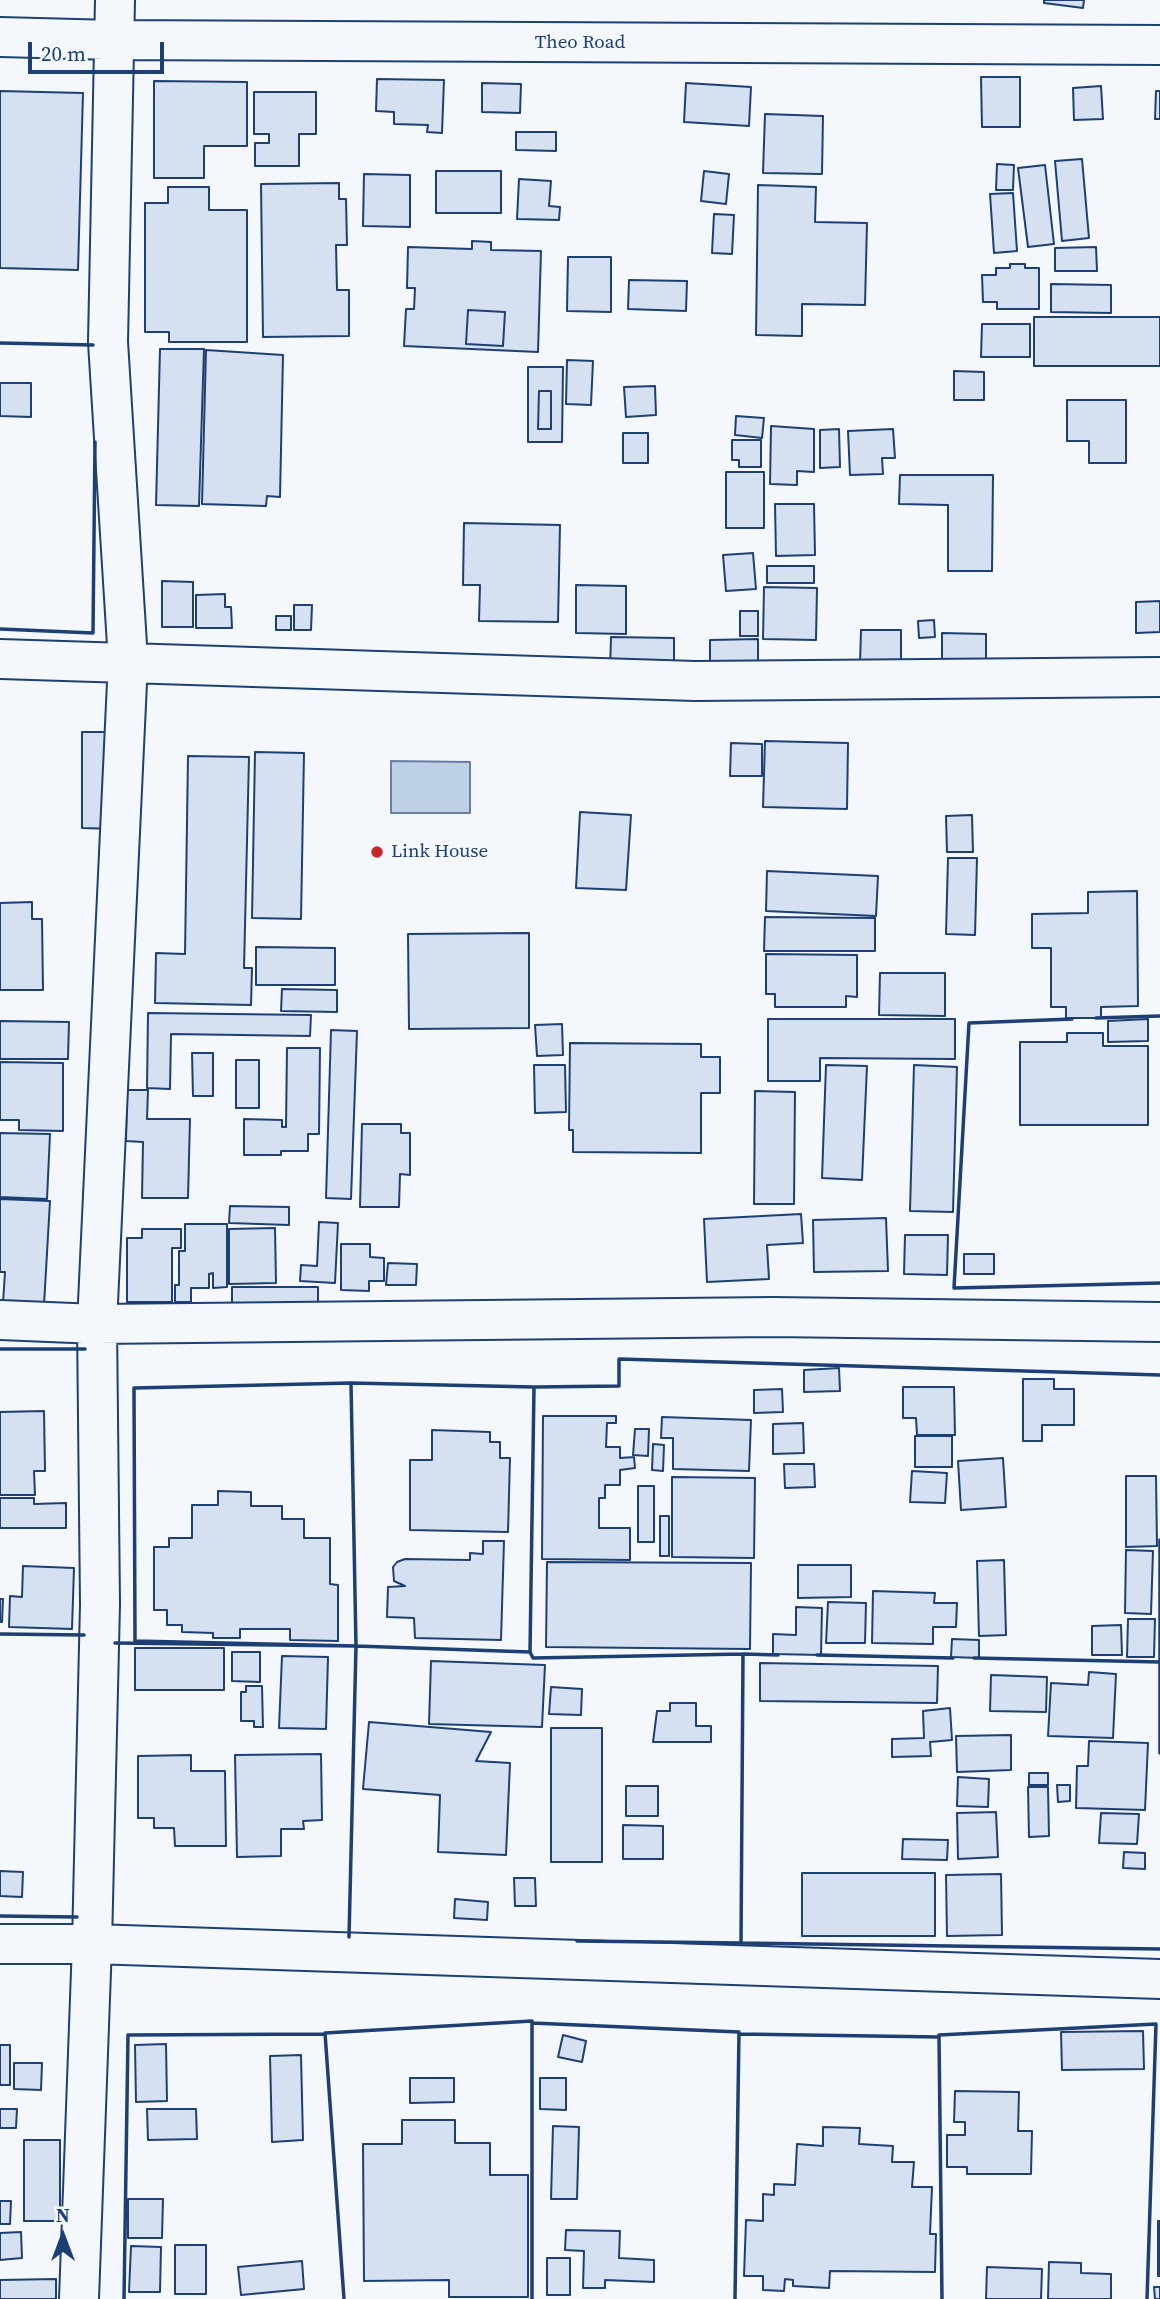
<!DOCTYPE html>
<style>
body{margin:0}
#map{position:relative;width:1160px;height:2299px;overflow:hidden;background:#f4f7fb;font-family:"Source Serif 4",serif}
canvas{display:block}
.north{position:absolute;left:28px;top:2201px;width:70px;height:70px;-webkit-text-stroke:5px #f4f7fb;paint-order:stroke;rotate:0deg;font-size:19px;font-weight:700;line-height:28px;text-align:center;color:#1d3f73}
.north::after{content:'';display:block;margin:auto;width:24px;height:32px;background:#1d3f73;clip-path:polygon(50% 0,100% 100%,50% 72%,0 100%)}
.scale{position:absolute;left:28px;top:42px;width:136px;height:32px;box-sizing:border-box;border:4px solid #1d3f73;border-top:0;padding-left:9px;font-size:21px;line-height:24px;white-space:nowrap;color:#1d3f73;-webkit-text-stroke:5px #f4f7fb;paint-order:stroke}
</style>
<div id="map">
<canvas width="1160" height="2299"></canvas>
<div class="north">N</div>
<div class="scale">20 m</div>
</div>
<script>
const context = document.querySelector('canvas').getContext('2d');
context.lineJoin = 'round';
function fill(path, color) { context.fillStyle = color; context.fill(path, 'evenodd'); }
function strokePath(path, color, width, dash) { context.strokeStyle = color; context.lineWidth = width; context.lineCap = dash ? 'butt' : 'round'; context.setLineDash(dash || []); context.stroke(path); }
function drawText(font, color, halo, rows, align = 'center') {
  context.font = font + ' "Source Serif 4",serif'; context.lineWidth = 5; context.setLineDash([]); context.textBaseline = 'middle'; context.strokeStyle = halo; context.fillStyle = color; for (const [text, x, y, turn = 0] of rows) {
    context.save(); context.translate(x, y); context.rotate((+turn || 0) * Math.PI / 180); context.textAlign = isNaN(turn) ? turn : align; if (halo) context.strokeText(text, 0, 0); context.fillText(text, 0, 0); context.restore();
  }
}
const water = new Path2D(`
 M391 761 470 762V813H391Z`);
fill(water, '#bed0e5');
strokePath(water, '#687fa3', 2);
const building = new Path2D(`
 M1044 0H1084L1083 8 1044 3Z
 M981 77H1020V127H982Z
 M377 79 444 80 442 133 427 132 428 125 394 124V112L376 111Z
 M154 81 247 82V146H204V178H154Z
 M482 83 521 84 520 113 482 112Z
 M686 83 751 87 749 126 684 122Z
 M1101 86 1103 119 1074 120 1073 88Z
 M0 91 83 93 78 270 0 268Z
 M1156 91H1160V119H1155Z
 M254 92H316V134H299V166H255V143H269V134H254Z
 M765 114 823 116 822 174 763 173Z
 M516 132H556V151L516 150Z
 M1082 159 1089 238 1062 241 1055 161Z
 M997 164 1014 165 1013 190H996Z
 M1045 165 1054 244 1028 247 1018 168Z
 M436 171H501V213H436Z
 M704 171 729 174 726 204 701 201Z
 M364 174 410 175V227L363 226Z
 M519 179 551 181 549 206 560 207 559 220 517 219Z
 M339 183V199H346L347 245H336L337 290H349V336L263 337 261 184Z
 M758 185 816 187 815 222 867 223 865 305 802 304V336L756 335Z
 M168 187H209V210H247V342H169V332H145V203H168Z
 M1013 193 1017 251 994 253 990 194Z
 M714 214 734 215 732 254 712 253Z
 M472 241 491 242V250L541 251 538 352 404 346 406 309H414L415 288H407L408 247 472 249ZM468 310 505 312 503 346 466 344Z
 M1096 247 1097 271H1055V248Z
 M568 257H611V312L567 311Z
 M1010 264H1025V268H1039V309H997V302H983L982 275H996V268H1010Z
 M629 280 687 281 686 311 628 309Z
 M1051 284 1111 285V313L1051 312Z
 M468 310 505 312 503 346 466 344Z
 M1034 317H1160V366H1034Z
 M982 324H1030V357H981Z
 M160 349H204L199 506 156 505Z
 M206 350 283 355 280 497 267 496 266 506 202 504Z
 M567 360 593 361 591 405 566 404Z
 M528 367H563L562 442H528ZM539 391H551V429H538Z
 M954 371 984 372V400H954Z
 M0 383H31V417L0 416Z
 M655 386 656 415 626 417 624 387Z
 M539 391H551V429H538Z
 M1067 400H1126V463H1089V441H1067Z
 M736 416 764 418 762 438 735 435Z
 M771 426 814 429V472L797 471V485L770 484Z
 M839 429 840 467 820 468V430Z
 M893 429 895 458H882L883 474 850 475 848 431Z
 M623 433H648V463H623Z
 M732 440H761V467H739V460H732Z
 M726 472H764V528H726Z
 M900 475H993L992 571H948V505L899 504Z
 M775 504H814L815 555 776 556Z
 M464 523 560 525 558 622 479 621 480 585H463Z
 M753 553 756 589 726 591 723 555Z
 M767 566H814V583H767Z
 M162 581 193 582V627H162Z
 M576 585 626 586V634L576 633Z
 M764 587 817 588 816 640 763 639Z
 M225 594V607H231L232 628H196V595Z
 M1160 601V632L1136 633V602Z
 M294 605H312L311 630H294Z
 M740 611H758V636H740Z
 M276 616H291V630H276Z
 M934 620 935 637 919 638 918 621Z
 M861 630H901V664H860Z
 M942 633 986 634V663L942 662Z
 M611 637 674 638V671H610Z
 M758 639V673H710V640Z
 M82 732H116V829L82 828Z
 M765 741 848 743 847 809 763 807Z
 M731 743 762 744V776H730Z
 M255 752 304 753 301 919 252 918Z
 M188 756 249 757 244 968H252L251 1005 155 1003 156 953 185 954Z
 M580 812 631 815 626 890 576 888Z
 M972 815 973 852H947L946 816Z
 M948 858H977L975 935 946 934Z
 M767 871 878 876 876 916 766 911Z
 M1137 891 1138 1006 1101 1007V1018H1066V1007H1051V948H1032V914L1088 913V892Z
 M32 902V919H42L43 990H0V903Z
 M765 917 875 918V951H764Z
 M529 933V1028L409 1029 408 934Z
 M256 947 335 948V985H256Z
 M766 954 857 955V997L846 996V1007H775V994H766Z
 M880 973H945V1016L879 1015Z
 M282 989 337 990V1012L281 1011Z
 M148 1013 311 1015 310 1036 171 1034 170 1089 147 1088Z
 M768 1019H955V1059L820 1058V1081H768Z
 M1148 1019V1041L1108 1042V1021Z
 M0 1021 69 1022 68 1059H0Z
 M562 1024 563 1055 537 1056 535 1025Z
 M331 1030 357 1031 351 1199 326 1198Z
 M1067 1033H1103V1046H1148V1125H1020V1042H1067Z
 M570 1043 701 1044V1057H720V1093H701V1153L573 1152V1130H569Z
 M287 1048H320L319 1134H308V1151H281V1155H244V1119L282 1120V1127H286Z
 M192 1053H213V1096H193Z
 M236 1060H259V1108H236Z
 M0 1062 63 1063V1131L19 1130V1120H0Z
 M534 1065H565L566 1112 535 1113Z
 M826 1065 867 1066 862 1180 822 1178Z
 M914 1065 957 1067 953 1212 910 1211Z
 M127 1090H148L147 1119H190L188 1198H142L143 1142 126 1141Z
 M755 1091 795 1092 794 1204H754Z
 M362 1124H401V1133H410V1175L400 1174 399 1207H360Z
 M0 1133 50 1134 47 1199 0 1197Z
 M0 1199 50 1201 44 1305 3 1303 5 1272H0Z
 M230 1206 289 1207V1225L229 1223Z
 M801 1214 803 1243 767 1245 769 1279 707 1282 704 1219Z
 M886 1218 888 1271 814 1272 813 1220Z
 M319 1222 338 1223 335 1283 300 1281 301 1265 317 1266Z
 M185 1224H227V1287L213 1288V1273L209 1274V1288H191V1302H175V1285H179V1251H185Z
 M275 1228 276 1283 229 1284V1229Z
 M142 1229H181V1248H172V1302H127V1238H142Z
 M905 1235H948L947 1275 904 1274Z
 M341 1244H370V1257L384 1258V1281H369V1291L341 1290Z
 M964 1254H994V1274H964Z
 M388 1263 417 1264 416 1285H386Z
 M232 1287H318V1314H232Z
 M839 1368 840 1391 804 1392V1370Z
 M1023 1379H1054V1389H1074V1425H1042V1441H1023Z
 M903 1387H954L955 1435H917L916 1418H903Z
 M782 1389 783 1412 754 1413V1390Z
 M44 1411 45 1471H34L35 1495H0V1412Z
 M543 1416H616V1423H607L606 1447H620V1458L634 1457 635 1468 620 1470V1485H605V1498H599V1528H630V1560L542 1559Z
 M662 1417 751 1420 749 1471 673 1469V1438H661Z
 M803 1423 804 1453 773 1454V1424Z
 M635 1429H649L648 1456 633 1455Z
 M432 1430 490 1432V1442H500V1458H510L508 1532 410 1530V1460H432Z
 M915 1436H952V1467H915Z
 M653 1444 664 1445 663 1471 652 1470Z
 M1003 1458 1006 1507 961 1510 958 1461Z
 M784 1464H814L815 1487 785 1488Z
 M912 1471 947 1473 945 1503 910 1502Z
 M1126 1476H1156L1157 1546 1126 1547Z
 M672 1477 755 1478 754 1558 672 1557Z
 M638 1486H654V1542H638Z
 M218 1491 251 1492V1506H282V1519H304V1538H330V1584L338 1585V1641L290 1640V1629H240V1638H213V1633L182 1632V1625H167V1610H154V1547H169V1538H192V1505H218Z
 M0 1498H34V1504L66 1503V1528H0Z
 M660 1516H669V1556H660Z
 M483 1541H504L501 1640 415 1638 414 1618 387 1617 388 1587 405 1586 394 1581 393 1567 397 1562 405 1559 470 1560V1553L483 1554Z
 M1126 1550 1153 1551 1151 1614 1125 1613Z
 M1004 1560 1006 1635 979 1636 977 1561Z
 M547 1562 751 1563 750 1649 546 1647Z
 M798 1565H851V1597L798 1598Z
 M23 1566 74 1568 72 1629 9 1627 10 1596 22 1597Z
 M873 1591 935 1593 934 1603H957L956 1627H933V1644L872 1643Z
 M0 1599H3L2 1622H0Z
 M828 1602 866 1603 865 1643H826Z
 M796 1607 822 1608 821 1655 773 1654V1634L796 1635Z
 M1128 1619H1155L1154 1657H1127Z
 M1121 1625 1122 1655H1092V1626Z
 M952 1639 979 1640V1658L951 1657Z
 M135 1648H224V1690H135Z
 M232 1652H260V1682L232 1681Z
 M282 1656 328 1657 326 1729 279 1728Z
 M431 1661 545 1665 542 1727 429 1724Z
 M760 1663 938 1666 937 1703 760 1701Z
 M1089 1672 1116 1674 1113 1738 1048 1736 1051 1683 1088 1685Z
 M991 1675 1047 1677 1046 1712 990 1711Z
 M246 1686H262L263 1727H254V1721H241V1692H246Z
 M551 1687 582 1689 581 1715 549 1714Z
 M670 1703H696V1726H711V1742H653L657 1711H670Z
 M950 1708 952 1740 930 1742 931 1756 892 1757V1739L924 1738 923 1711Z
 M369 1722 491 1732 476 1761 510 1763 506 1855 438 1852 440 1795 363 1789Z
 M551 1728H602V1862H551Z
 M1011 1735V1770L957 1772 956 1736Z
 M1089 1741 1148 1743 1145 1810 1076 1808 1077 1766H1088Z
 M321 1754 322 1820 303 1821 304 1829H281V1856L237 1857 235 1755Z
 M191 1755V1771H225L226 1846H175L174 1828H154V1818H138V1756Z
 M1029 1773H1048V1785H1029Z
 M958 1777 989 1779 988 1807 957 1806Z
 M1057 1785H1070V1801L1058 1802Z
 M626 1786H658V1816H626Z
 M1028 1787H1048L1049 1836 1029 1837Z
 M996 1812 998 1857 958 1859 957 1813Z
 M1101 1813 1139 1814 1137 1844 1099 1843Z
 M623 1825 663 1826V1859H623Z
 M903 1839 948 1840 947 1860 902 1859Z
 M1124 1852 1145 1853V1869L1123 1868Z
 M0 1871 23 1872 22 1897 0 1896Z
 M802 1873H935V1936H802Z
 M1001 1874 1002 1935 947 1936 946 1875Z
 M514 1878H535L536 1906H515Z
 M455 1899 488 1902 487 1920 454 1918Z
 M1143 2031 1144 2069 1062 2070 1061 2032Z
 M563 2035 586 2041 582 2062 558 2057Z
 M166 2044 167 2101 136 2102 135 2045Z
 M0 2045H10V2085H0Z
 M301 2055 303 2140 272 2142 270 2056Z
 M14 2063H42L41 2090 14 2089Z
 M410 2078H454V2102L410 2103Z
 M540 2078H566V2110L540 2109Z
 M955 2091 1019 2092 1018 2131H1032L1031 2174H967V2167H947V2135H965V2122H954Z
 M0 2109H17L16 2128H0Z
 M147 2109H196L197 2139 148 2140Z
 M402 2120H455V2143H490V2175H528V2297H449V2280L364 2281 363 2144H402Z
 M553 2126 579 2127 577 2199H551Z
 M823 2127 860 2128 859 2144 893 2146 892 2162H914L912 2187H932L930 2234H936L935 2272 830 2271 829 2288 793 2286V2280L785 2279 784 2291 763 2290V2276H744L746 2220 763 2221V2194L774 2195V2184L795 2185 797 2144 823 2146Z
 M24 2140H60V2221H24Z
 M128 2199H163L162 2238H128Z
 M0 2201H11L10 2224H0Z
 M1158 2221H1160V2276H1158Z
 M566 2230 620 2231 619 2258 654 2260V2282L605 2280V2288H583L584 2251 565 2250Z
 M21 2232 22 2258 0 2260V2233Z
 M175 2245H206V2294H175Z
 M131 2246 161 2247 160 2292H129Z
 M547 2258H570V2295H547Z
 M302 2261 304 2289 241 2295 238 2267Z
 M1049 2262 1081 2263V2273L1111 2274V2299H1048Z
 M987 2267 1042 2269 1041 2299H986Z
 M56 2279V2299H0V2280Z
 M1154 2287H1160V2299H1155Z`);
fill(building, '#d5e0f0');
strokePath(building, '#1d3f73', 2);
const street = new Path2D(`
 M0 37 114 40 1160 45
 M0 659 695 681 1160 677
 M0 1320 97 1324 773 1317 1160 1322
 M0 1944H92L1160 1979
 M79 2299 92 1944 100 1604 97 1324 128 661 108 342 115 0`);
strokePath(street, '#1d3f73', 42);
strokePath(street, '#f4f7fb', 38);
strokePath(new Path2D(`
 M0 343 93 345
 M0 629 93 633 95 442
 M1096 1018 1160 1016
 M1072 1019 969 1023 954 1288 1160 1283
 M0 1349H85
 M351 1383 356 1646 135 1641 134 1388Z
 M534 1387 619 1386V1359L1160 1375
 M1160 1540V1753
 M0 1634 84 1635
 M115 1643 356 1646
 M530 1652 533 1658 743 1654 741 1943 577 1941
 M743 1654 778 1655
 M817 1655 953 1658
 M974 1658 1160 1662
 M0 1916 77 1917
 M349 1937 356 1646 530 1652 534 1387 351 1383
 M741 1943 1160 1949
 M532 2023 739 2032 735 2299
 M739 2034 939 2037
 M124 2299 128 2035 325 2034
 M344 2299 325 2033 532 2021V2299
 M942 2299 939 2035 1156 2024 1147 2299`), '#1d3f73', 3.5);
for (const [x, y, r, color] of [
 [377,852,7,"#c62828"]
]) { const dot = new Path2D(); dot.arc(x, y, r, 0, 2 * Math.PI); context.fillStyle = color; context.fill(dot); strokePath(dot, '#f4f7fb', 2.5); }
drawText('19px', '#1d3f73', '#f4f7fb', [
 ["Theo Road",580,43]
]);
drawText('19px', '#1d3f73', '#f4f7fb', [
 ["Link House",391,852]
], 'left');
</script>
